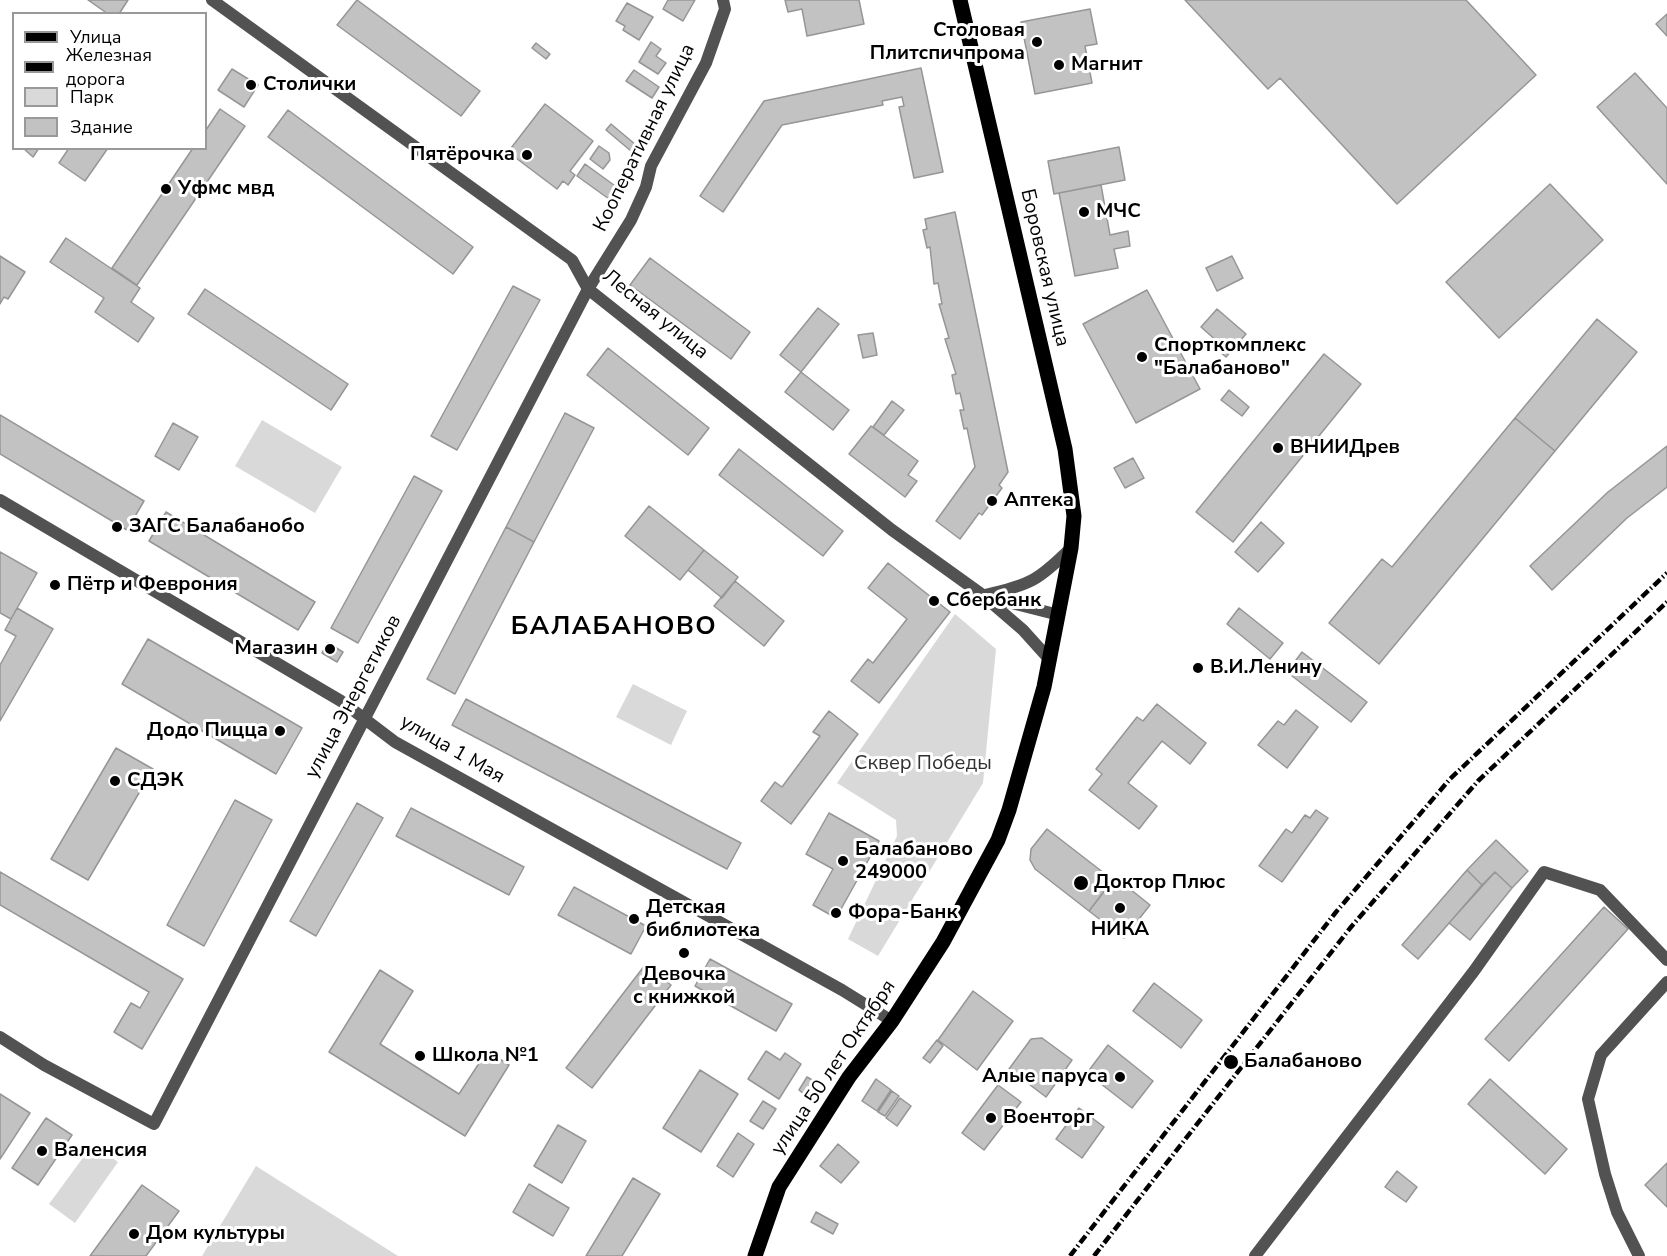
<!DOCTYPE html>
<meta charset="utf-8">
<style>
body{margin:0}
#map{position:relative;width:1667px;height:1256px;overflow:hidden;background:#fff;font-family:"Nunito Sans",sans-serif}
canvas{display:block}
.legend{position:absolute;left:12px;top:12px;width:195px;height:138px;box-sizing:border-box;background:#fff;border:2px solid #999;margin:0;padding:8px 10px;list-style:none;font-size:18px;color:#000}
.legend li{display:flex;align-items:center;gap:12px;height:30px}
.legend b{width:30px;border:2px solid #999}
</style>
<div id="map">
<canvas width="1667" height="1256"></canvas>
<ul class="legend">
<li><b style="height:8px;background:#000"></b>Улица</li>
<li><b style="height:8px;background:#000"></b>Железная дорога</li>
<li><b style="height:16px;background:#d9d9d9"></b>Парк</li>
<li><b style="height:16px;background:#c2c2c2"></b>Здание</li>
</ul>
</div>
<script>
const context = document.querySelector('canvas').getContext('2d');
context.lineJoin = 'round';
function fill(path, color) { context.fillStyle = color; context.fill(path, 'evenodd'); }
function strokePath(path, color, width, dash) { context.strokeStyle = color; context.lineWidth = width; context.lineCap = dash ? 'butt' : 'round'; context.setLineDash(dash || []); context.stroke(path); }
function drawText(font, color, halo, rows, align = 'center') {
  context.font = font + ' "Nunito Sans",sans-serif'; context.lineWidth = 6; context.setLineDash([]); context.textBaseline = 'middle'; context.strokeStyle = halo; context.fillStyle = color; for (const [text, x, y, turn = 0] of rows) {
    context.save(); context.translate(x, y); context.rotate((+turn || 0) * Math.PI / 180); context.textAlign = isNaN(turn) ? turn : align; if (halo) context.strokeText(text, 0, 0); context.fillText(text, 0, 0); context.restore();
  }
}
fill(new Path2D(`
 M262 420 342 467 315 513 235 466Z
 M955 614 996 649 983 783 878 956 848 939 897 836 896 820 837 783Z
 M633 684 687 711 671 745 616 717Z
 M93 1144 118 1162 75 1223 49 1204Z
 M256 1166 398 1256H202Z`), '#d9d9d9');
const building = new Path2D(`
 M88 0H128L119 14H108Z
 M357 0 480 91 461 116 337 25Z
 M668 0H695L683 21 663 9Z
 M785 0H859L864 24 807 36 802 9 788 12Z
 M1185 0H1466L1536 75 1397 204 1280 78 1268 89Z
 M627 3 653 17 639 40 623 30 625 26 616 21Z
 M1090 9 1097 44 1085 46 1092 83 1035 94 1021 22Z
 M1667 14V36L1656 24Z
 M651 42 661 49 656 56 666 63 658 74 639 62Z
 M536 43 550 54 546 59 532 48Z
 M921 68 943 172 914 178 899 107 904 106 902 97 882 101 883 105 782 125 723 212 700 196 764 101Z
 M232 69 258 85 244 107 218 90Z
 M634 70 659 87 652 98 626 81Z
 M1635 73 1667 108V184L1597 107Z
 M545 104 593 141 570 171 575 175 568 185 563 181 557 189 508 152Z
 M220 109 245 126 137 285 112 268 193 148H206V130Z
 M288 110 473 247 453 274 268 137Z
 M611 124 636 145 631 151 606 130Z
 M599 146 609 153 610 160 603 169 590 159Z
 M1119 147 1125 180 1054 194 1048 161Z
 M23 148H39L33 157Z
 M69 148H108L85 181 59 163Z
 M585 164 618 188 609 199 577 176Z
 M1550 184 1603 240 1499 338 1446 282Z
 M1101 185 1110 235 1128 231 1130 246 1114 249 1118 268 1075 276 1059 193Z
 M955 212 1008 472 999 485 1002 488 982 515 979 513 960 539 936 521 975 467 967 428 964 429 960 410H964L960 393 956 394 952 375 956 374 945 339 949 338 939 304H942L938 283 934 284 930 247 927 248 923 230 927 229 925 219Z
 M66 238 140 288 131 302 154 318 138 342 95 312 104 298 50 262Z
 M0 256 25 272 8 299 4 297 0 304Z
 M1232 256 1243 278 1217 291 1206 268Z
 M650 258 750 332 731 359 630 285Z
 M513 286 540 300 457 450 431 436Z
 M205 289 348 384 331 410 188 314Z
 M1147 290 1200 389 1136 423 1083 324Z
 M818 308 839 324 801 372 780 355Z
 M1217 309 1246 334 1226 357 1214 347 1218 342 1201 327Z
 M1597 319 1637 352 1555 451 1515 418Z
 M873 333 877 355 863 358 858 335Z
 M608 348 709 428 688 455 587 375Z
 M1324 354 1361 384 1233 542 1196 512Z
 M801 372 849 410 833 430 785 392Z
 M1229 390 1249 407 1242 416 1221 400Z
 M892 401 904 410 884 435 873 427Z
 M565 413 594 428 534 542 506 527Z
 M0 415 144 501 127 530 0 454Z
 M1515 418 1555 451 1379 664 1329 623 1382 559 1392 567Z
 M173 423 198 437 179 470 155 456Z
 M871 426 918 461 908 475 917 481 905 497 849 454Z
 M1667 446V487L1627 518 1552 590 1530 566 1608 492Z
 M739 449 843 531 823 556 719 475Z
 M1133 458 1144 478 1125 488 1114 468Z
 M414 476 442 491 358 643 331 628Z
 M649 506 704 550 680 580 625 536Z
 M166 512 315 602 298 630 149 541Z
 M1261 522 1284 543 1258 572 1235 552Z
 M506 527 534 542 455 694 427 679Z
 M704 550 738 577 722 598 688 570Z
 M0 552 37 573 11 619 0 613Z
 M888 563 950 612 879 703 851 681 868 659 873 663 907 619 868 588Z
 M735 581 784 621 764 646 714 606Z
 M17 608 53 629 0 721V665L16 636 5 630Z
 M1239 608 1283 643 1270 659 1227 624Z
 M148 639 302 728 276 774 122 684Z
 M328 643 343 652 337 662 322 653Z
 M1302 652 1367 702 1351 722 1287 672Z
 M466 699 741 843 727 869 452 725Z
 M1157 704 1206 743 1190 764 1162 741 1128 783 1157 806 1139 829 1089 790 1102 774 1096 769 1137 717 1143 721Z
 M1296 710 1318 727 1287 768 1258 745 1278 721 1284 725Z
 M829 711 858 734 791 824 761 801 775 782 782 787 820 736 813 732Z
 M116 748 153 769 88 880 51 859Z
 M235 800 272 820 204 946 167 925Z
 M357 803 383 818 316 936 290 921Z
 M411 808 524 867 509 895 396 836Z
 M1316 810 1328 818 1282 882 1259 866 1286 829 1292 833 1305 815 1310 818Z
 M829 813 879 841 836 918 813 905 833 869 806 854Z
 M1047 829 1113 880 1089 911 1035 869 1030 860 1031 849Z
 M1496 840 1528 871 1512 888 1495 872 1482 885 1467 870Z
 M1467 870 1482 885 1418 959 1402 945Z
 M0 872 183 979 142 1049 114 1032 131 1003 140 1008 149 992 0 905Z
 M1495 872 1512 888 1470 940 1449 923Z
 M1115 877 1150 905 1124 938 1089 911Z
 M574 887 646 926 631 954 558 915Z
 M1604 907 1628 929 1509 1061 1485 1039Z
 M710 959 792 1004 776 1031 695 986Z
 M645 965 671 985 592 1088 566 1068Z
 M380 970 413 991 380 1044 459 1094 487 1051 509 1065 465 1136 329 1052Z
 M1154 983 1202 1020 1181 1048 1133 1011Z
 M973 991 1013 1021 977 1070 938 1040Z
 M1042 1038 1072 1060 1046 1097 1009 1069 1031 1039Z
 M937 1040 943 1046 930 1063 923 1058Z
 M1108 1045 1153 1081 1132 1108 1087 1073Z
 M766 1051 780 1060 785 1053 801 1064 779 1099 748 1079Z
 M700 1070 738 1094 701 1152 663 1128Z
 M807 1077 814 1081 805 1095 799 1090Z
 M876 1079 891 1090 877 1111 862 1101Z
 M1490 1079 1567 1149 1545 1174 1468 1104Z
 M998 1085 1021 1102 984 1150 962 1133Z
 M892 1091 899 1096 885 1116 878 1112Z
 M0 1094 30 1113 0 1159Z
 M900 1098 911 1106 897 1126 886 1118Z
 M763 1101 776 1109 763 1129 750 1121Z
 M1079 1108 1104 1127 1082 1158 1056 1139Z
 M46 1118 72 1135 38 1185 12 1168Z
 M558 1125 586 1141 562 1183 534 1166Z
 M738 1133 754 1144 733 1177 717 1166Z
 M838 1144 859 1162 841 1183 820 1166Z
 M1667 1163V1207L1645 1185Z
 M1397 1171 1417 1187 1406 1202 1385 1187Z
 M633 1178 660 1194 622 1256H586Z
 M529 1184 569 1208 553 1236 513 1212Z
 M142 1185 179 1211 146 1256H90Z
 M816 1212 838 1224 833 1234 811 1222Z`);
fill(building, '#c2c2c2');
strokePath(building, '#969696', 1.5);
strokePath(new Path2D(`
 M212 0 572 260 588 289 892 530 984 596 1059 615
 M0 500 341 701 395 742 842 990 892 1021
 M985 595C1030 585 1039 580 1071 548
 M987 599 1023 630 1050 660
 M0 1037 44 1065 154 1124 588 289 631 220 646 187 651 166 706 63 725 9 723 0
 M1255 1256 1474 971 1544 872 1600 890 1667 960
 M1639 1256 1617 1212 1605 1174 1588 1099 1601 1055 1667 982`), '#525252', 12);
strokePath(new Path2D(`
 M755 1256 779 1187 849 1077 892 1021 943 942 998 840 1009 810 1044 687 1071 548 1074 516 1065 449 960 0`), '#000', 15);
strokePath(new Path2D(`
 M1070 1256 1336 912 1450 779 1667 573
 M1094 1256 1351 927 1478 781 1667 602`), '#000', 4.5, [9, 3, 1.5, 3]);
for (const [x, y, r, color] of [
 [1037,42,6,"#000"],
 [1059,65,6,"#000"],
 [251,85,6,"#000"],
 [527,155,6,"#000"],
 [166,189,6,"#000"],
 [1084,212,6,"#000"],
 [1142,357,6,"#000"],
 [1278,448,6,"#000"],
 [992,501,6,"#000"],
 [117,527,6,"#000"],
 [55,585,6,"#000"],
 [934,601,6,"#000"],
 [330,649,6,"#000"],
 [1198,668,6,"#000"],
 [280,731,6,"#000"],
 [115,781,6,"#000"],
 [843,861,6,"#000"],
 [1081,883,8,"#000"],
 [1120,908,6,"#000"],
 [836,913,6,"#000"],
 [634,919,6,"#000"],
 [684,953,6,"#000"],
 [420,1056,6,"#000"],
 [1231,1062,8,"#000"],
 [1120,1077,6,"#000"],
 [991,1118,6,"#000"],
 [42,1151,6,"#000"],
 [134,1234,6,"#000"]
]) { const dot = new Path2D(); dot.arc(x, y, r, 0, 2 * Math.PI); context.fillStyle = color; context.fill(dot); strokePath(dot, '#fff', 2); }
drawText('bold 20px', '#000', '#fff', [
 ["Столовая",1025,31,"right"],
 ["Плитспичпрома",1025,54,"right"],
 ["Магнит",1071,65],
 ["Столички",263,85],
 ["Пятёрочка",515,155,"right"],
 ["Уфмс мвд",178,189],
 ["МЧС",1096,212],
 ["Спорткомплекс",1154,346],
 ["\"Балабаново\"",1154,369],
 ["ВНИИДрев",1290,448],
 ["Аптека",1004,501],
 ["ЗАГС Балабанобо",129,527],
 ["Пётр и Феврония",67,585],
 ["Сбербанк",946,601],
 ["Магазин",318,649,"right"],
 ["В.И.Ленину",1210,668],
 ["Додо Пицца",268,731,"right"],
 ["СДЭК",127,781],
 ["Балабаново",855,850],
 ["249000",855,873],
 ["Доктор Плюс",1094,883],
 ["Детская",646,908],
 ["библиотека",646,931],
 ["Фора-Банк",848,913],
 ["НИКА",1120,930,"center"],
 ["Девочка",684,975,"center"],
 ["с книжкой",684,998,"center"],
 ["Школа №1",432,1056],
 ["Балабаново",1244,1062],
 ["Алые паруса",1108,1077,"right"],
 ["Военторг",1003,1118],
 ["Валенсия",54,1151],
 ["Дом культуры",146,1234]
], 'left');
drawText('20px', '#000', '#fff', [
 ["Кооперативная улица",645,138,-64],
 ["Боровская улица",1044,268,77],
 ["Лесная улица",655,315,39],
 ["улица Энергетиков",354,697,-62],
 ["улица 1 Мая",452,750,30],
 ["улица 50 лет Октября",834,1068,-56]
]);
drawText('20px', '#303030', '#fff', [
 ["Сквер Победы",923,764]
]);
context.letterSpacing = '1.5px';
drawText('bold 26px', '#000', '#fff', [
 ["БАЛАБАНОВО",614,628]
]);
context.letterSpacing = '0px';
</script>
